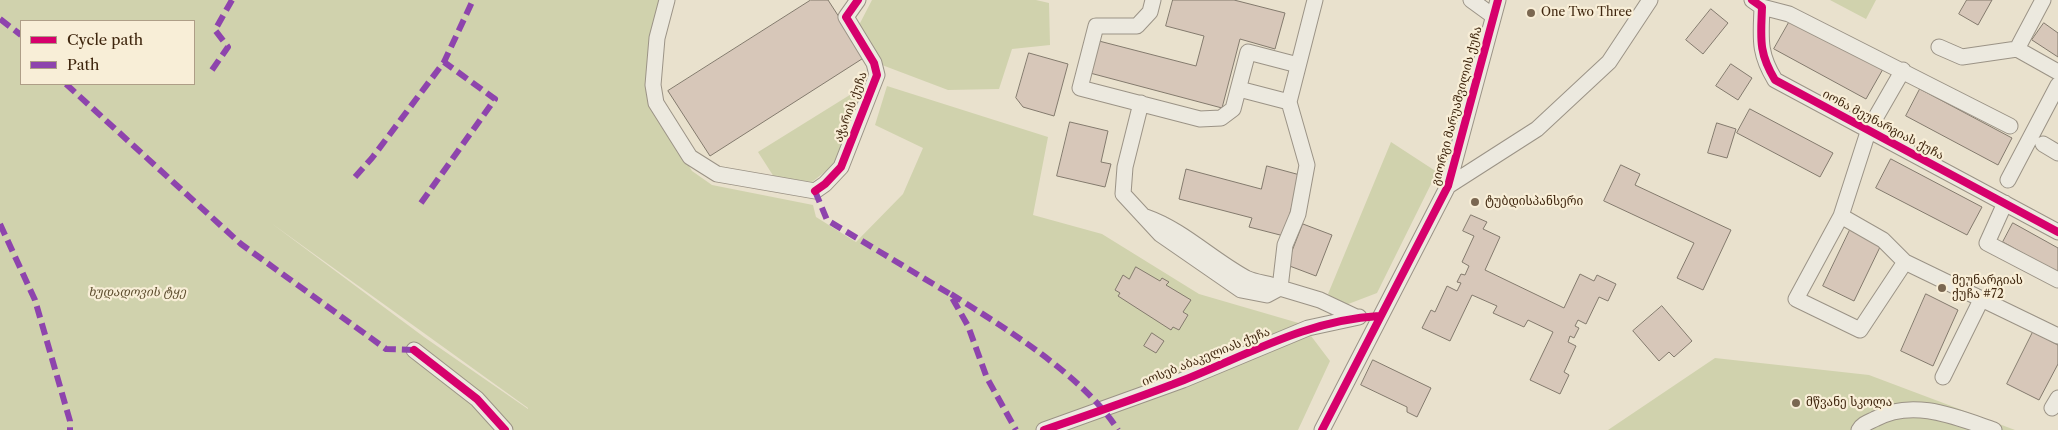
<!DOCTYPE html>
<meta charset="utf-8">
<style>
body{margin:0}
#map{position:relative;width:2058px;height:430px;overflow:hidden;background:#e9e1cd;font-family:"Libre Caslon Text",serif}
canvas{display:block}
.legend{position:absolute;left:20px;top:20px;width:175px;height:65px;box-sizing:border-box;background:#f8eed7;border:1px solid #ae9e87;margin:0;padding:6px 9px;list-style:none;font-size:15px;color:#3f260e}
.legend li{display:flex;align-items:center;gap:10px;height:25px}
.legend b{width:25px;border:1px solid #ae9e87}
</style>
<div id="map">
<canvas width="2058" height="430"></canvas>
<ul class="legend">
<li><b style="height:6px;background:#d6006c"></b>Cycle path</li>
<li><b style="height:6px;background:#8e44ad"></b>Path</li>
</ul>
</div>
<script>
const context = document.querySelector('canvas').getContext('2d');
context.lineJoin = 'round';
function fill(path, color) { context.fillStyle = color; context.fill(path, 'evenodd'); }
function strokePath(path, color, width, dash) { context.strokeStyle = color; context.lineWidth = width; context.lineCap = dash ? 'butt' : 'round'; context.setLineDash(dash || []); context.stroke(path); }
function drawText(font, color, halo, rows, align = 'center') {
  context.font = font + ' "Libre Caslon Text","Noto Serif Georgian",serif'; context.lineWidth = 4.5; context.setLineDash([]); context.textBaseline = 'middle'; context.strokeStyle = halo; context.fillStyle = color; for (const [text, x, y, turn = 0] of rows) {
    context.save(); context.translate(x, y); context.rotate((+turn || 0) * Math.PI / 180); context.textAlign = isNaN(turn) ? turn : align; if (halo) context.strokeText(text, 0, 0); context.fillText(text, 0, 0); context.restore();
  }
}
fill(new Path2D(`
 M0 0H659L650 35 648 99 692 171 712 185 813 205 816 217 856 242 903 194 923 148 875 125 887 86 1048 137 1033 215 1102 234 1199 294 1302 324 1330 361 1298 430H0ZM21 21H194V84H21ZM271 223 528 408V409L424 337Z
 M872 0H1036L1049 3 1050 45 1012 49 999 89 948 90 882 65 858 27Z
 M1830 0H1876L1866 19Z
 M861 88 836 163 812 182 774 177 758 152Z
 M1391 142 1437 172 1377 293 1343 306 1328 294Z
 M1715 358 1869 375 2015 430H1608Z`), '#d0d2ad');
const building = new Path2D(`
 M811 0H828L865 57 710 156 668 91Z
 M1173 0H1234L1285 13 1275 49 1240 39 1222 108 1090 73 1099 41 1196 66 1204 36 1166 26Z
 M1967 0H1992L1978 25 1959 14Z
 M1711 9 1728 23 1703 54 1686 40Z
 M1791 19 1883 69 1866 99 1774 49Z
 M2044 23 2058 33V57L2032 40Z
 M1029 53 1068 64 1054 116 1023 107 1016 98Z
 M1731 64 1752 78 1738 100 1716 86Z
 M1920 89 2012 138 1998 165 1906 116Z
 M1750 109 1833 153 1820 177 1737 133Z
 M1070 122 1108 131 1101 162 1111 164 1105 187 1057 176Z
 M1717 123 1736 129 1727 158 1708 153Z
 M1891 159 1982 207 1967 235 1876 188Z
 M1621 165 1640 174 1635 185 1731 230 1703 290 1677 278 1694 243 1604 201Z
 M1267 166 1300 175 1284 236 1249 227 1252 218 1179 199 1186 169 1261 189Z
 M1471 215 1487 222 1483 229 1500 237 1485 270 1564 308 1580 274 1594 281 1597 275 1616 284 1608 301 1599 297 1586 324 1578 320 1575 326 1579 328 1574 338 1570 336 1568 342 1576 346 1564 372 1569 375 1560 394 1530 380 1553 332 1528 320 1524 327 1493 313 1497 306 1472 295 1450 341 1422 328 1431 310 1435 312 1447 286 1457 291 1461 283 1457 282 1461 274 1465 275 1469 266 1462 262 1474 236 1463 231Z
 M2013 223 2058 248V273L2003 242Z
 M1303 224 1332 235 1316 276 1287 265Z
 M1850 230 1881 245 1854 301 1823 286Z
 M1136 267 1160 281 1162 278 1169 282 1166 285 1191 300 1183 312 1188 315 1179 330 1173 327 1171 330 1118 296 1120 293 1115 290 1123 275 1129 279Z
 M1926 294 1958 310 1933 366 1901 351Z
 M1662 306 1692 341 1674 357 1669 352 1659 361 1633 331Z
 M2033 332 2058 345V364L2039 400 2007 384Z
 M1152 333 1164 341 1156 353 1144 346Z
 M1373 360 1431 388 1417 417 1407 412V407L1361 385Z`);
fill(building, '#d7c7b9');
strokePath(building, '#837a6d', 1);
const minor = new Path2D(`
 M667 0 657 38 653 85 656 103 690 157 717 174 815 191 825 184 841 167 877 75 874 63 846 17 858 0
 M1153 0 1150 12 1137 26H1096L1080 88 1200 119 1221 118 1233 109 1248 52 1298 65
 M1315 0 1289 102 1307 165 1298 214 1285 245 1280 288 1320 300 1356 317
 M1471 0 1493 16
 M1752 0 1762 7C1761 38 1758 52 1775 80L2058 232
 M1762 7 1789 14 2010 126
 M1939 47 1962 57 2017 49 2043 0
 M2017 49 2058 72
 M1903 70 1869 129 1841 216 1796 299 1860 330 1905 262
 M1239 89 1289 102
 M1141 103 1125 167 1123 194 1160 234 1241 290 1267 295 1280 288
 M2043 144 2058 153
 M2008 180 2058 85
 M1448 186 1537 129 1609 62 1650 0
 M2005 203 1987 243 2058 280
 M1841 216 1883 240 1905 262 2058 336
 M1146 217C1183 230 1211 259 1246 278 1256 283 1269 283 1280 288
 M414 350 477 399 505 430
 M1943 377 1981 300
 M2052 408 2058 398
 M1044 430 1183 380 1308 328 1359 317
 M1322 430 1448 186 1498 0
 M1859 430C1862 424 1869 422 1875 419 1913 398 1956 417 1994 430`);
strokePath(minor, '#9b9386', 17);
strokePath(minor, '#ece9df', 15);
strokePath(new Path2D(`
 M0 19 21 35
 M212 70 228 47 215 30 232 0
 M66 84 241 244 386 349 414 350
 M355 177 372 158 444 62 473 0
 M815 191 827 220 950 294 968 326 987 378 1016 430
 M421 203 495 99 444 62
 M0 224 35 300 70 421V430
 M951 294C1005 328 1084 376 1118 430`), '#8e44ad', 6, [12, 6]);
strokePath(new Path2D(`
 M1752 0 1762 7C1761 38 1758 52 1775 80L2058 232
 M815 191 825 184 841 167 877 75 874 63 846 17 858 0
 M414 350 477 399 505 430
 M1044 430C1091 414 1138 398 1184 380 1249 354 1308 320 1379 316
 M1322 430 1448 186 1498 0`), '#d6006c', 8);
for (const [x, y, r, color] of [
 [1531,13,5,"#7a6751"],
 [1475,202,5,"#7a6751"],
 [1942,288,5,"#7a6751"],
 [1796,403,5,"#7a6751"]
]) { const dot = new Path2D(); dot.arc(x, y, r, 0, 2 * Math.PI); context.fillStyle = color; context.fill(dot); strokePath(dot, '#f8eed7', 2); }
drawText('12px', '#3f260e', '#f8eed7', [
 ["One Two Three",1541,13],
 ["ტუბდისპანსერი",1485,202],
 ["მეუნარგიას",1952,281],
 ["ქუჩა #72",1952,295],
 ["მწვანე სკოლა",1806,403]
], 'left');
drawText('12px', '#3f260e', '#f8eed7', [
 ["გიორგი მარუაშვილის ქუჩა",1457,106,-75],
 ["აჭარის ქუჩა",851,107,-70],
 ["იონა მეუნარგიას ქუჩა",1883,125,28],
 ["იოსებ აბაკელიას ქუჩა",1206,357,-22]
]);
drawText('italic 12px', '#5e4e2f', '#f8eed7', [
 ["ხუდადოვის ტყე",137,293]
]);
</script>
